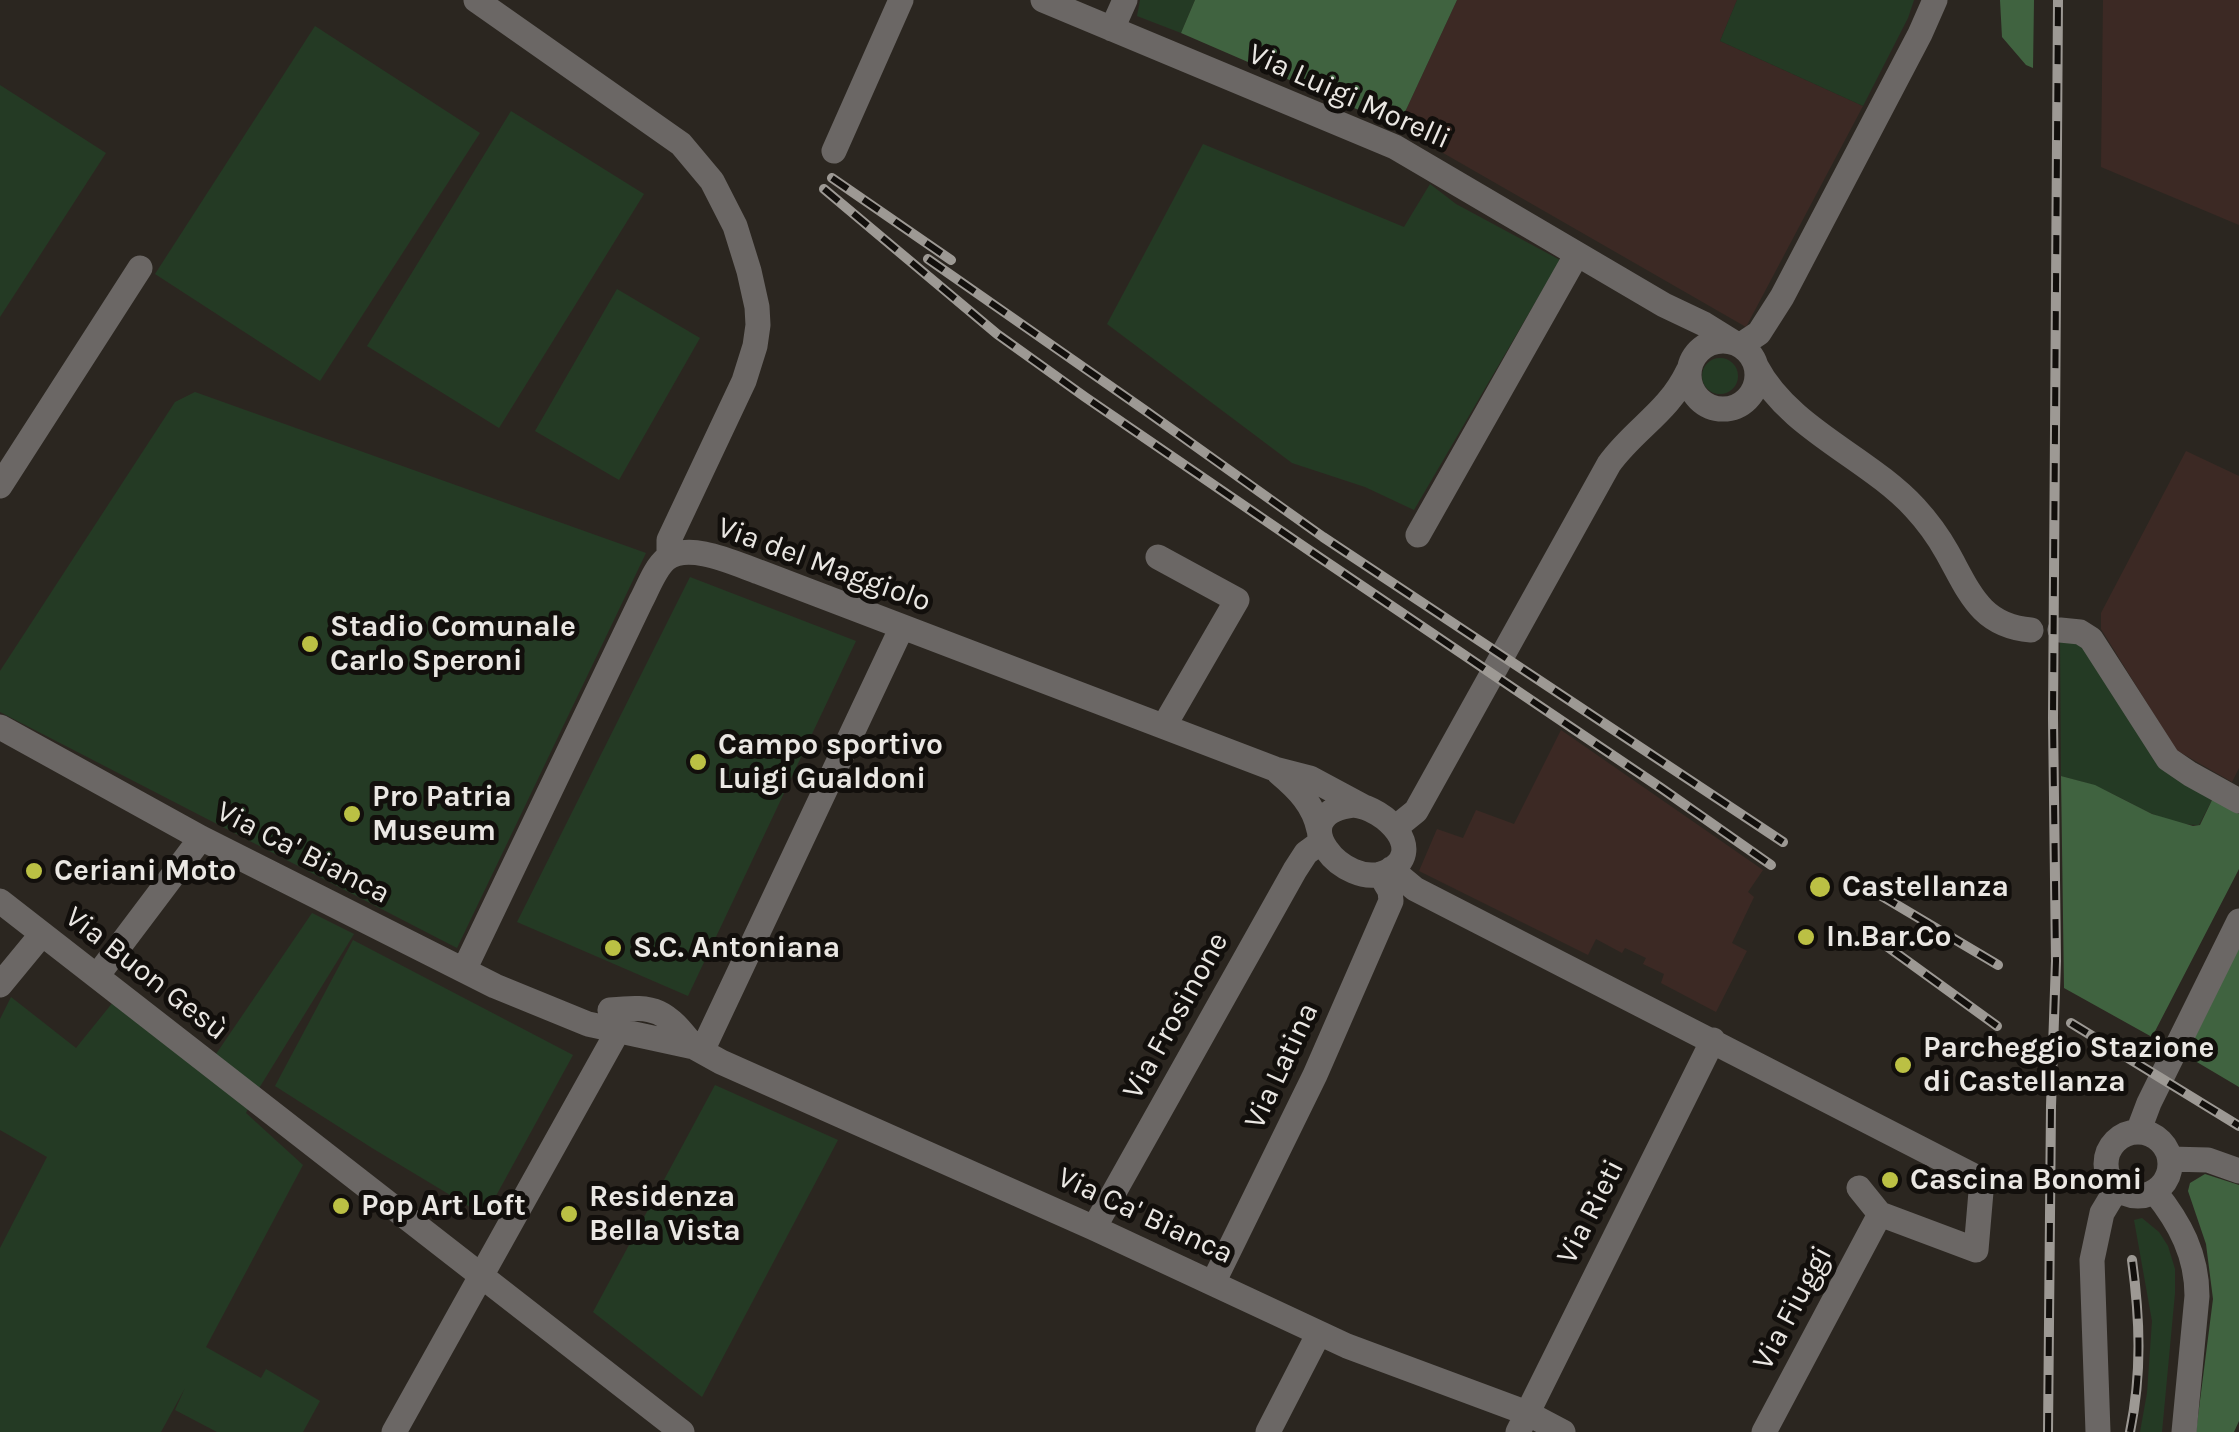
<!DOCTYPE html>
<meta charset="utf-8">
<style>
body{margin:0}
canvas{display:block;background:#2b2620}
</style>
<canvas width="2239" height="1432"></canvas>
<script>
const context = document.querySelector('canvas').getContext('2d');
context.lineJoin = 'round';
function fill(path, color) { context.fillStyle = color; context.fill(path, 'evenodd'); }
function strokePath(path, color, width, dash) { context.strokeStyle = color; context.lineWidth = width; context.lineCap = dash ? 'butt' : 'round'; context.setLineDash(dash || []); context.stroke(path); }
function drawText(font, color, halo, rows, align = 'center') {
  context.font = font + ' Karla,sans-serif'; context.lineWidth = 10; context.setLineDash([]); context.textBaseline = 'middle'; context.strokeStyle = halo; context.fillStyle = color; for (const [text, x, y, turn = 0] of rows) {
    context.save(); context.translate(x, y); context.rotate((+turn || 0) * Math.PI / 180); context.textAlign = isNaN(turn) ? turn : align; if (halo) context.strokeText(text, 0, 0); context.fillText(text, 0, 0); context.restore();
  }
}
fill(new Path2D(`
 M1457 0H1737L1720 41 1863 106 1746 327 1398 127Z
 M2103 0H2239V225L2101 167Z
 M2186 451 2239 476V768L2232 782 2176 750 2101 629V613Z
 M1561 730 1763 870 1748 892 1754 897 1732 943 1747 951 1716 1012 1661 983 1664 974 1643 964 1646 958 1625 948 1622 953 1596 939 1588 955 1419 871 1437 829 1463 838 1476 810 1514 824Z`), '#3c2924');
fill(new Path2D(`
 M1140 0H1195L1181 33 1137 16Z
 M1737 0H1914L1908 18 1863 106 1720 41Z
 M315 26 480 133 320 381 155 274Z
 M0 85 106 153 0 317Z
 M511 111 644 194 499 428 367 346Z
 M1203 144 1404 227 1430 184 1456 204 1560 260 1414 510 1365 487 1292 463 1107 324Z
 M617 289 700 338 619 480 535 431Z
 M1702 376a18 18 0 1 1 36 0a18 18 0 1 1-36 0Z
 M195 392 646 553 457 948 0 712V671L175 402Z
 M690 577 856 641 688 996 517 922Z
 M2060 638 2077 640 2213 798 2199 825C2159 825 2128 798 2092 785 2082 781 2071 779 2061 776Z
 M312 913 354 934 253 1098 246 1113 303 1165 206 1347 261 1378 266 1369 320 1401 303 1432H217L175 1410 185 1388 161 1432H0V1248L47 1157 0 1130V1019L11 997 76 1048 126 986 214 1057Z
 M353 940 573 1055 485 1216 372 1148 275 1086Z
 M715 1085 838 1140 702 1397 593 1312Z
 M2142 1218 2159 1232 2168 1246 2175 1269V1293L2162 1432H2140L2147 1393 2152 1321 2134 1220Z`), '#243a24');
fill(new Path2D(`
 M1195 0H1457L1398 127 1181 33Z
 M2000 0H2034L2033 68 2026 65 2002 37Z
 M2061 776 2095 785 2152 814 2193 826 2200 825 2213 798 2239 814V869L2152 1037 2064 988Z
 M2239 945V1087L2185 1055Z
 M2205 1174 2239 1185V1421L2234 1432H2196L2213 1299 2206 1244 2188 1191 2190 1183Z`), '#406340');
strokePath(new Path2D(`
 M476 0 681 144 712 181 735 226 749 271 757 307 758 325 755 346 744 381 669 540V557
 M1043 0 1395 147 1664 305 1704 324 1733 342
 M1112 29 1125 0
 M834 151 901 0
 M1689 375a34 34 0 1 1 68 0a34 34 0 1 1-68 0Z
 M1741 345 1759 333 1782 297 1920 34 1935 0
 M1756 366C1789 429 1868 457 1915 508 1927 521 1938 536 1947 552 1969 591 1980 626 2031 630
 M0 486 140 268
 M1418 535 1577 254
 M1158 557 1237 600 1164 726
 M2060 630 2080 632 2091 639 2168 759 2190 774 2239 801
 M0 727 201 838 495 986 588 1024 694 1047 721 1062 1094 1228 1347 1346 1527 1413 1563 1432
 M1279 773C1298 789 1314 805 1319 830
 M1353 805C1385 807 1429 852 1386 872 1345 891 1279 815 1353 805Z
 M1395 828 1416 811 1609 464C1635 428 1668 413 1688 371
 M1391 869 1415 889 1982 1180 1976 1250 1880 1214 1859 1188
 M0 901 682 1432
 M464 970 641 601C648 588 655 568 666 559 689 541 736 564 759 572L1275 769 1310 778 1364 807
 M97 976 201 838
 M0 985 42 934
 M610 1010C657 1005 665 1010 694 1047
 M702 1051 902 627
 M2106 1164a32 32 0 1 1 64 0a32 32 0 1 1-64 0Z
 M2138 1132 2149 1103 2239 921
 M2170 1159 2208 1160 2239 1171
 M2155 1192C2180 1223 2197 1255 2197 1296L2184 1432
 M1094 1228 1295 870 1306 853 1321 842
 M1213 1283 1315 1075 1391 901 1390 891 1380 874
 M394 1432 619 1029 625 1009
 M1268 1432 1319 1333
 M1518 1432 1713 1040
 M1764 1432 1880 1214
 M2098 1432 2092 1260 2102 1213 2117 1188`), '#6b6765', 25);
const rail = new Path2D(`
 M832 178 951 260
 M824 189 997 334 1085 397 1313 553 1661 788 1771 865
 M928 259 1146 411 1323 537 1783 842
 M1880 895 1998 965
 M1863 929 1997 1026
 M2071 1023 2239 1126
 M2048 1432 2051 1106 2056 961 2053 718 2058 0
 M2130 1432C2142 1373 2140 1319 2132 1260`);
strokePath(rail, '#9d9994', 10);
strokePath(rail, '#120f0c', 6, [19]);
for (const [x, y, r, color] of [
 [310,644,10,"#bbc044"],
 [698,762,10,"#bbc044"],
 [352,814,10,"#bbc044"],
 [34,871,10,"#bbc044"],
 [1820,887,12,"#bbc044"],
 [1806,937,10,"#bbc044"],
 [613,948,10,"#bbc044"],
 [1903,1065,10,"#bbc044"],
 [1890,1180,10,"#bbc044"],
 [341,1206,10,"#bbc044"],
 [569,1214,10,"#bbc044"]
]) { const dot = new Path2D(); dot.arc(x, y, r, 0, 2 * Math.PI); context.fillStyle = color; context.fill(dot); strokePath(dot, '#120f0c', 4); }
drawText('30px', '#eae7e3', '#120f0c', [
 ["Via Luigi Morelli",1349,97,24],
 ["Via del Maggiolo",824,565,20],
 ["Via Ca' Bianca",303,853,27],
 ["Via Buon Gesù",146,974,38],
 ["Via Frosinone",1176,1016,-61],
 ["Via Latina",1282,1066,-65],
 ["Via Rieti",1591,1212,-63],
 ["Via Ca' Bianca",1145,1216,25],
 ["Via Fiuggi",1793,1308,-62]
]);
drawText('bold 30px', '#eae7e3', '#120f0c', [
 ["Stadio Comunale",330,627],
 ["Carlo Speroni",330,661],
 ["Campo sportivo",718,745],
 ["Luigi Gualdoni",718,779],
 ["Pro Patria",372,797],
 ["Museum",372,831],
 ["Ceriani Moto",54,871],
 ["Castellanza",1842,887],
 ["In.Bar.Co",1826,937],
 ["S.C. Antoniana",633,948],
 ["Parcheggio Stazione",1923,1048],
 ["di Castellanza",1923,1082],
 ["Cascina Bonomi",1910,1180],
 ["Residenza",589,1197],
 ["Bella Vista",589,1231],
 ["Pop Art Loft",361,1206]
], 'left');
</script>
